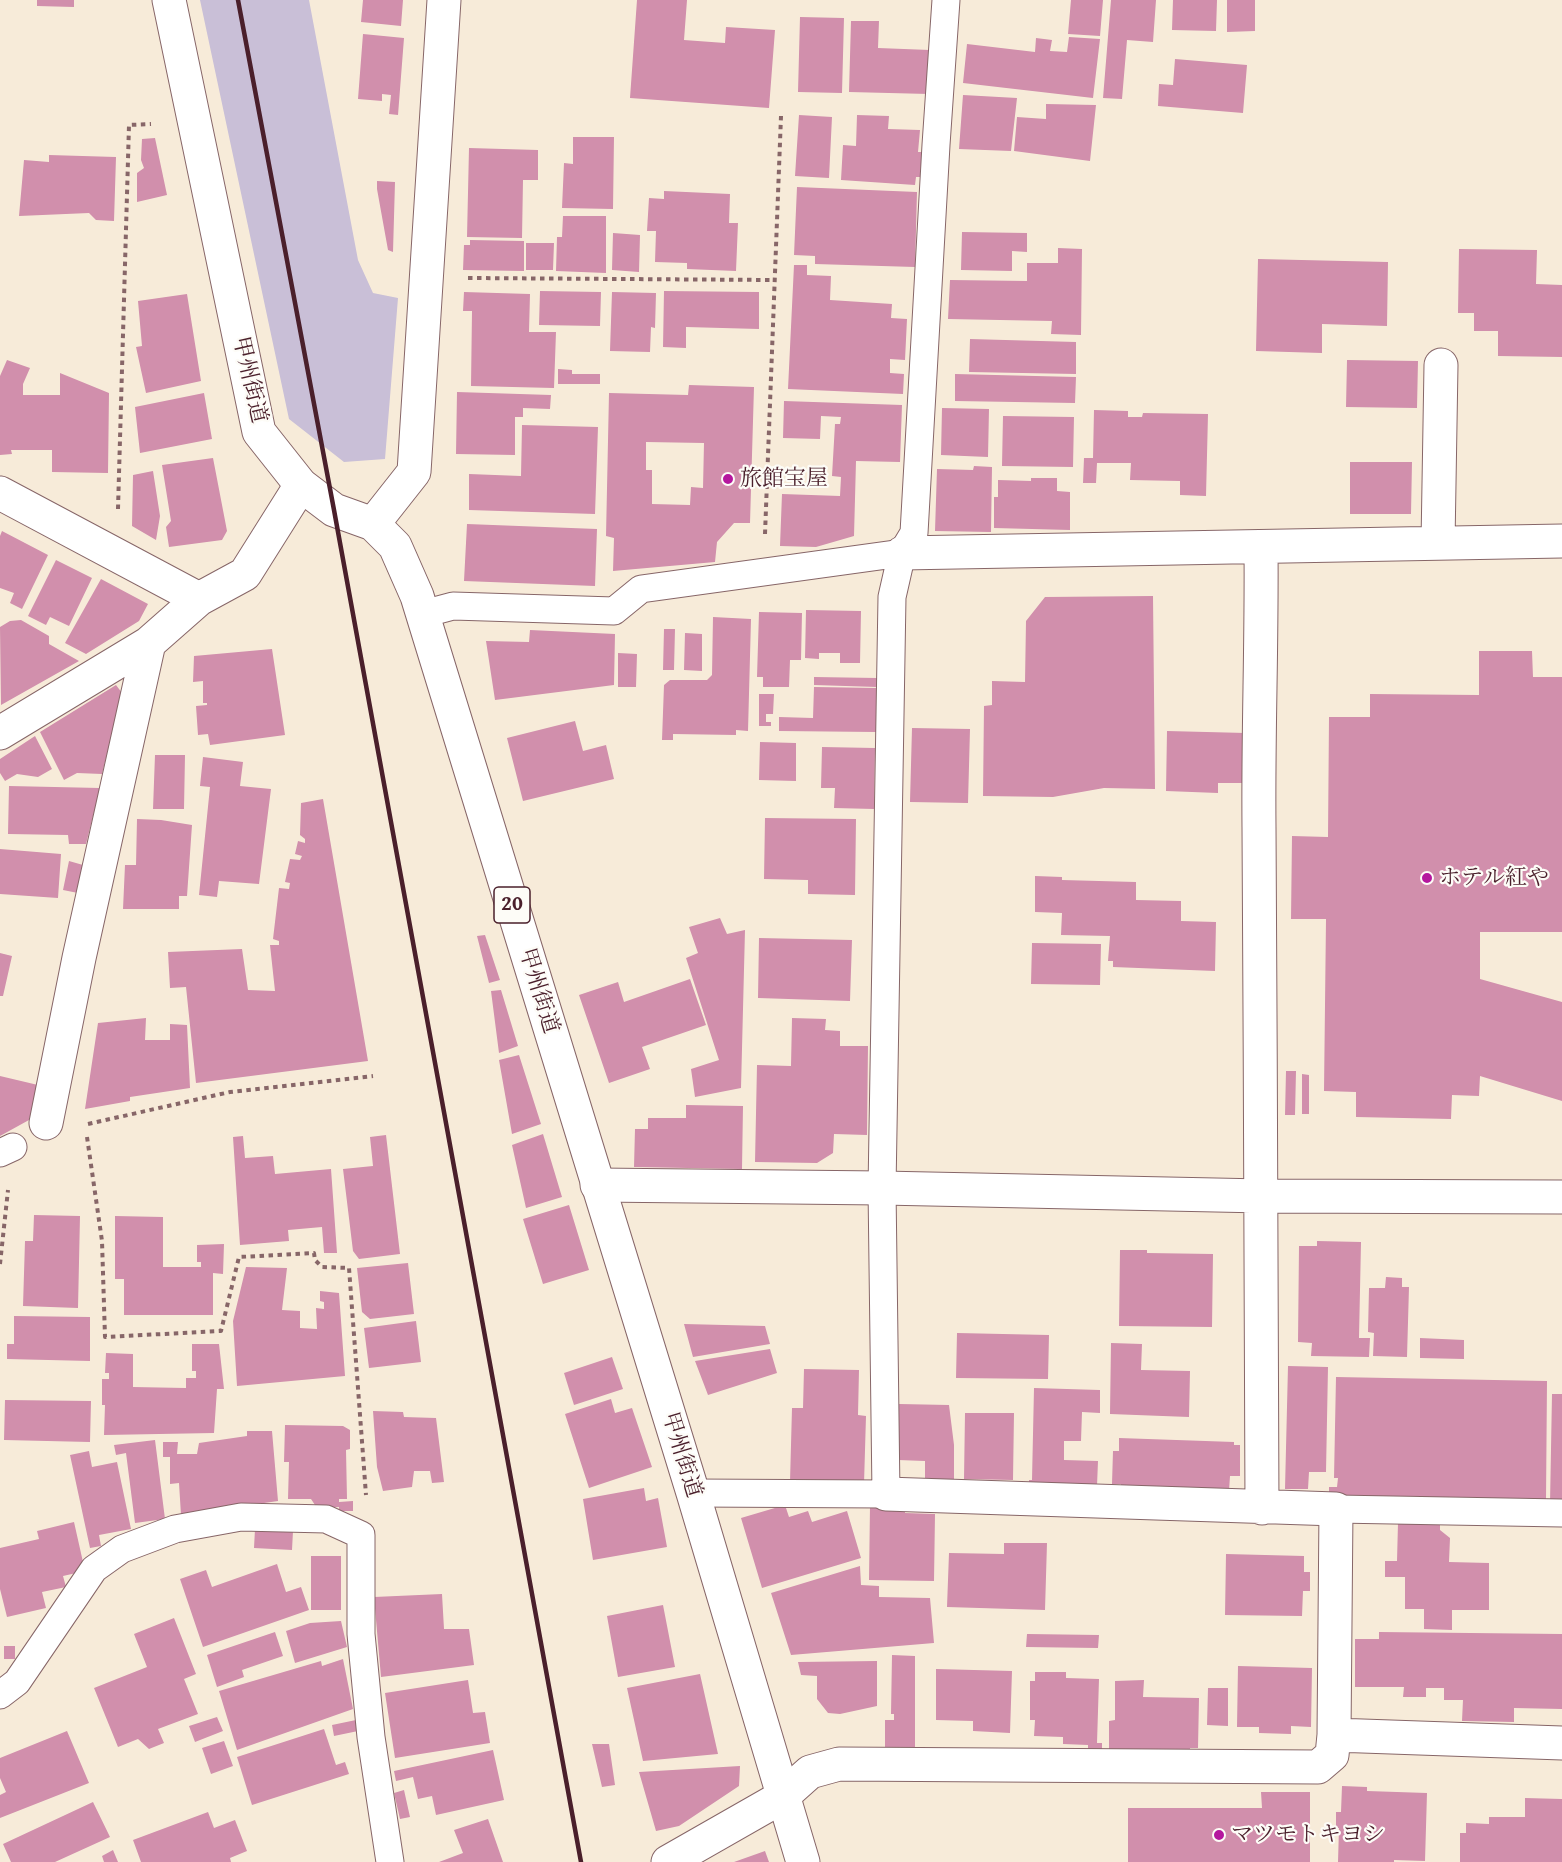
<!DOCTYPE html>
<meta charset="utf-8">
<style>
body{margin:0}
canvas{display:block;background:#f7ebd9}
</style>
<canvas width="1562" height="1862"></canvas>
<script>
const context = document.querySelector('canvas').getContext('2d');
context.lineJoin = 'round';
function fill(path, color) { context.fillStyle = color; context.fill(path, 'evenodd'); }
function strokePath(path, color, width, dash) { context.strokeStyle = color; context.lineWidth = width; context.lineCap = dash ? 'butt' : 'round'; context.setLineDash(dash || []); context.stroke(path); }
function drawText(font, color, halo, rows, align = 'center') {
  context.font = font + ' "Gentium Book Plus","Noto Serif JP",serif'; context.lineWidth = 4.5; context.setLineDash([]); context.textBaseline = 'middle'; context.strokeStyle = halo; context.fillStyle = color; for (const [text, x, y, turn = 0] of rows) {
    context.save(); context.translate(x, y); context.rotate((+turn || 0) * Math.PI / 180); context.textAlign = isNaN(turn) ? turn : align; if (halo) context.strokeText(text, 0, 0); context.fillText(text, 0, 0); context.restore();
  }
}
fill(new Path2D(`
 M200 0H309L358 260 373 293 398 298 385 459 344 462 289 419Z`), '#c9bfd7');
fill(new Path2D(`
 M37 0H74V7L37 6Z
 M363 0H403L401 26 361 22Z
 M637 0H687L684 40 725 43 726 27 775 30 769 108 630 98Z
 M1071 0H1103L1100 36 1068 34Z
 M1111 0H1156L1153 42 1127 40 1122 99 1103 98Z
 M1173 0H1217L1216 31 1172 30Z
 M1227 0H1255V31L1227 32Z
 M800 17 844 18 842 93 798 92Z
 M851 21H879L878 48 930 50 929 94 849 92Z
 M363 34 404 38 398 115 389 114 391 95 382 94V101L358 99Z
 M1069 37 1100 39 1093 98 963 83 967 44 1035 52 1036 38 1052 40 1050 51 1067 52Z
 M1175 59 1247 65 1243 113 1158 106 1159 84 1173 85Z
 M963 95 1017 98 1011 151 959 149Z
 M1046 104 1096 105 1090 161 1014 151 1017 117 1046 119Z
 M799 115 832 117 829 178 795 176Z
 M857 115 889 116 888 129 920 130 918 152H922L920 177H916L915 185 841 180 843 145 856 146Z
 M573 137H614L613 209 562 208 564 163 573 164Z
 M155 138 167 195 137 202V173L144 168 141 160 142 139Z
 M469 148 538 150V180H523L522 238 467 237Z
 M49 155 116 157 114 221 96 220 89 213 19 216 24 160 49 162Z
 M377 181 395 182 393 252 388 250 377 189Z
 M797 187 917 192 915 267 815 264V256L794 255Z
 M664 191 730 194 729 223H738L736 271 687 269V263L655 262 656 231H647L649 198 664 199Z
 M563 216H606V273L556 271 557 237H562Z
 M962 232 1027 233V252L1012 251V271L961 270Z
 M613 233 640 235 639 272 612 270Z
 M470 240 524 241V271L463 270 464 245H470Z
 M526 243H554L553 270H526Z
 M1058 248 1082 249 1081 335 1051 334 1052 321 948 319 950 280 1027 281V263H1058Z
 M1459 249 1537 250 1536 284 1562 285V357L1498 356V331H1474V313H1458Z
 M1258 259 1388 262 1387 326 1322 324V353L1256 351Z
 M794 265H807V275L831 276 830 300 892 304 891 318 907 319 905 360 890 359V373L904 374 903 394 788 389Z
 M540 291 601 292 600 326 539 325Z
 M664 291 759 292V329L686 327V348L663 347Z
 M464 292 530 294 529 332H556L554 388 471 386 472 311H463Z
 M612 292 656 293 655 328 651 327 650 352 610 351Z
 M187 294 201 381 146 393 136 347 142 346 138 301Z
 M970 339 1076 342V374L969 372Z
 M7 360 30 368 23 384V395H60V373L109 393 108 473 52 472V450H11L12 454 0 455V376Z
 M1347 360 1418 361 1417 408 1346 407Z
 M558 369 572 370V374H600V384H558Z
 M955 374 1076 377 1075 403 955 401Z
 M689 385 754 387 750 523H734L717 542 715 562 613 571 614 538 606 536 609 393 688 395ZM646 442 704 443 703 488 691 487 690 505 652 504V470H646Z
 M457 392 551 395 550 409 523 408V417H515V455L456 454Z
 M204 393 212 439 140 453 135 407Z
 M784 401 902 405 900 462 856 461 854 536 816 547 780 546 782 494 840 496 841 477 832 476 835 424H840L841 417 821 416 820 439 783 438Z
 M942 408 989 409 988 457 941 455Z
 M1094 410 1128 411V417H1142L1143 413 1208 414 1206 496 1180 495V481L1130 480 1131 463H1097L1096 483H1083L1084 458H1093Z
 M1003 416 1074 417 1073 467 1002 466Z
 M522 425 598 427 595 514 469 510V474L521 476Z
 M213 458 227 531 222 540 169 547 166 527 171 521 162 465Z
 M1350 462H1412L1411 514H1350Z
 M974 466 992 467 991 532 935 531 937 469 973 470Z
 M153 471 160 516 156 540 132 526 133 475Z
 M1031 478H1057V491L1070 492V530L994 528V497H998V480L1031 481Z
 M467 524 597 529 595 586 464 581Z
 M2 531 48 555 22 609 10 603 14 593 0 588V536Z
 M56 560 92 578 69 626 50 617 46 625 28 616Z
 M101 579 148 604 139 621 86 654 65 643Z
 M1153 596 1155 789 1104 788 1053 797 983 796 984 706 992 705V681L1025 682 1026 621 1045 597Z
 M806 610 861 611 860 663H840V653H819V659L805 658Z
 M759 612 802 613 801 660H790L789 687H763V677H757Z
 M713 617 751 619 748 731 736 730V735L673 734V740H662L664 685 670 680H707L712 675Z
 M21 620 49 636V644L79 661 1 705 0 627 10 621Z
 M664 629H675L674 670H663Z
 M530 630 615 634 614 685 495 700 486 641 529 642Z
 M685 633 702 634V671L684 670Z
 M272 649 285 735 210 745 208 734 198 735 196 706 207 705V703H203V681L193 682 194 656Z
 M1479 651H1532L1533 677H1562V932H1480V979L1562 1002V1101L1480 1076 1479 1096 1452 1095 1451 1119 1356 1117V1092L1324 1091 1326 919H1291L1292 836 1328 837 1329 717H1370V694L1479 695Z
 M618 653 637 654 636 687H618Z
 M814 677 877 678V687L814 685Z
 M116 685 122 693 102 774 77 773 64 780 40 732Z
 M814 687 877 688 876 732 779 731V717L813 718Z
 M759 694H774L773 714H766V722H771V726H759Z
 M575 721 583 751 606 745 614 779 523 801 507 738Z
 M912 728 970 729 968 803 910 802Z
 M1167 731 1246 733 1244 783H1218V793L1166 791Z
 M35 736 52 769 38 777 17 774 5 781 0 773V759Z
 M760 742 796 743V781L759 780Z
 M822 747 875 748 874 809 834 808 835 788H821Z
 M155 755H185L184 809H153Z
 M203 757 243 762 240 786 271 789 259 884 219 881 217 897 199 895 210 787 200 786Z
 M9 786 100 788 86 844H69L68 835 8 834Z
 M323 799 368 1061 196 1083 186 987 170 988 168 952 242 949 248 990 275 991 270 945H279V941L273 939 279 888 289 889 290 883 285 882 290 859 300 860 302 856 295 854 298 841 305 843V839L300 835 301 803Z
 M765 818 856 819 855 895 808 894V880L764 879Z
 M137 819 161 820 192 825 187 896H179V909H123L125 865H136Z
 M0 849 61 854 58 898 0 894Z
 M69 861 83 865 78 893 63 890Z
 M1035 876 1062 877V880L1136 882V900L1181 901V921L1216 922 1215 971 1113 967V961H1108L1110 936 1061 935 1062 913 1035 912Z
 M720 918 727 934 745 930 741 1088 695 1097 691 1069 719 1060 686 958 698 953 689 927Z
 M485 935 500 980 489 983 477 936Z
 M759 938 852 940 850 1001 758 998Z
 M1032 943 1101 944 1100 985 1031 984Z
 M0 953 12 956 3 996H0Z
 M690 979 706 1025 642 1047 650 1069 609 1083 579 995 618 982 624 1002Z
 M501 990 518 1046 499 1053 491 991Z
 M146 1018 145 1040H170V1024L187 1025 190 1088 130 1097V1101L85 1109 98 1023Z
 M792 1018 826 1019 825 1030 840 1031V1046H868L867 1135 834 1134 833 1153 817 1163 755 1162 757 1065 791 1066Z
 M519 1055 541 1124 512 1134 499 1060Z
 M1286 1071H1296L1295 1115H1285Z
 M1302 1074 1309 1075V1114H1302Z
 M0 1076 38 1085 29 1120 0 1136Z
 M686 1105 743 1106 742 1169 634 1167 635 1129H648V1118H686Z
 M543 1134 562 1197 526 1208 512 1145Z
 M386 1135 400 1254 359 1259 353 1251 343 1169 373 1166 370 1137Z
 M243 1136 245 1158 273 1156 275 1174 331 1169 337 1253H324L322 1227 288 1230 289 1241 240 1245 233 1137Z
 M569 1205 589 1270 543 1284 523 1219Z
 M34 1215 80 1216 78 1308 23 1306 25 1241H33Z
 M115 1216 163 1217V1267H201V1262H197V1245L224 1244 223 1274 213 1273V1315H124V1279H115Z
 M1317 1241 1361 1242 1359 1338H1370L1369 1357 1311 1356 1312 1343 1298 1342 1299 1246H1317Z
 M1120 1250H1147V1253L1213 1254 1212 1327 1119 1326Z
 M408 1263 414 1314 370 1319 362 1312 357 1268Z
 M246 1267 287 1268 282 1310 300 1311V1328L317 1329 316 1308 324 1309V1302L320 1301V1291L339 1293 345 1376 237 1386 233 1321Z
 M1386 1277 1402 1278V1287H1409L1407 1357 1373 1356 1374 1333 1368 1332 1369 1288H1385Z
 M14 1316 90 1317V1361L7 1359V1344H14Z
 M416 1321 421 1362 369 1368 364 1328Z
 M684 1324 765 1326 770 1344 693 1357Z
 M957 1333 1049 1335 1048 1379 956 1378Z
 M1420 1338 1464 1340V1359L1420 1358Z
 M1111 1343 1142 1344 1141 1370 1190 1371 1189 1417 1110 1414Z
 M192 1344H219L224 1389H217L214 1433 104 1435 105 1405H102V1379H109V1373H105L106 1353 133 1354V1387L186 1388V1378H196V1371H192Z
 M770 1349 777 1373 708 1395 695 1361Z
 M612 1357 623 1389 574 1405 564 1373Z
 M1288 1366 1328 1367 1326 1472H1309L1308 1489H1285Z
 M804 1369 859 1370 858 1415 866 1416 864 1484 790 1482 792 1408H803Z
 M1336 1377 1547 1381 1546 1500 1339 1497 1329 1493V1487H1337L1338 1478H1334Z
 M1034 1388 1100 1390V1413L1082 1412 1081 1441H1064V1460L1098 1461 1097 1486 1029 1489V1480H1032Z
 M1552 1394H1562V1504H1550Z
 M611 1399 615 1413 632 1408 652 1467 589 1488 565 1414Z
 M5 1400 91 1401 90 1442 4 1440Z
 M899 1404 949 1405 954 1445V1480L925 1484V1461L898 1460Z
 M373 1411 403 1412 404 1417 436 1418 444 1482 432 1483 430 1471H414L412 1487 383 1491 377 1467Z
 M965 1413H1014L1013 1480 964 1479Z
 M285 1425 343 1426 350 1430V1449L346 1450 347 1499H339V1502L353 1501V1511H339V1507L317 1508 311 1499H288L289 1462H284Z
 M247 1431H272L278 1501 181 1515 179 1483 170 1484V1457H163V1442H178L177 1454H197L199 1443 247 1436Z
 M1119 1438 1234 1442V1445H1240V1476H1230L1229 1491 1121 1487V1484H1112L1113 1451H1119Z
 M155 1440 165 1519 135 1523 126 1453 116 1455 114 1445Z
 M89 1451 92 1467 117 1462 131 1529 99 1535 101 1546 90 1548 70 1455Z
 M644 1488 646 1501 658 1498 667 1547 593 1560 583 1499Z
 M785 1505 789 1517 808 1511 812 1522 847 1511 861 1558 762 1588 741 1518Z
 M870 1506 905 1507V1513L935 1514 934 1581 869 1580Z
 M74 1522 85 1571 63 1576 66 1587 42 1592 46 1608 7 1617 0 1589V1548L39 1539 37 1531Z
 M1398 1523 1440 1524V1530L1450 1538 1449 1562 1489 1563V1610H1452V1630L1424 1629V1609H1405V1577H1385V1561H1397Z
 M255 1529 293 1531 292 1550 254 1548Z
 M1004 1543H1047L1045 1610 947 1607 949 1553 1004 1554Z
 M1226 1554 1304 1556V1572H1310V1591H1303L1302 1616 1225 1615Z
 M311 1556H341V1610H311Z
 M277 1564 286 1592 301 1587 309 1610 203 1647 180 1579 206 1570 212 1587Z
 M860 1566 861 1585 879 1586V1597L930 1598 934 1643 791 1655 771 1593Z
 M442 1594 444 1629H469L474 1665 381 1677 374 1597Z
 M663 1605 675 1667 618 1677 607 1616Z
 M174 1618 196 1674 184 1679 198 1714 158 1729 164 1743 149 1749 138 1739 118 1747 94 1688 147 1667 134 1634Z
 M341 1621 347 1647 295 1663 286 1631 310 1623Z
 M275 1632 283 1656 242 1670 244 1677 217 1687 207 1655Z
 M1379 1632 1562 1634V1709L1514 1708V1722L1462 1721 1463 1700H1444V1688H1426V1697H1403L1404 1687H1355V1639H1379Z
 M1027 1634 1099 1635 1098 1648 1026 1647Z
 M4 1646H15V1659H4Z
 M892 1655 915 1656V1747H885V1720H894V1714H891Z
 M343 1659 353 1709 237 1750 219 1691 321 1661 322 1666Z
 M877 1661V1706L840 1714 828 1713 817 1699V1676L801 1675 798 1662Z
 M1238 1666 1312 1668 1311 1727 1291 1726V1734L1259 1733V1727H1237Z
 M936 1669 1012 1671 1010 1733 973 1731V1721L936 1720Z
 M1035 1672H1066V1678L1099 1679 1097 1743H1102V1753H1088V1745L1063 1744V1737L1034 1736 1035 1720H1030V1681H1035Z
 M700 1674 718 1754 643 1761 627 1688Z
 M468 1680 473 1713 485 1712 490 1743 395 1758 385 1693Z
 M1144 1680 1143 1697 1199 1698 1198 1748H1190V1753L1109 1751V1721L1115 1720V1681Z
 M1208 1688H1228V1726L1207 1725Z
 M217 1717 223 1731 195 1742 189 1726Z
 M356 1720 358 1731 334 1736 332 1725Z
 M324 1729 336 1765 345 1762 349 1774 252 1805 237 1757Z
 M67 1731 89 1783 0 1818V1795L6 1792 0 1778V1758Z
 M224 1741 233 1766 211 1774 202 1748Z
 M592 1744H609L615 1785 602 1787Z
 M493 1750 504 1800 436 1815 432 1796 418 1799 413 1777 396 1781 394 1771Z
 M740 1766 739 1786 679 1826 656 1831 639 1772Z
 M1342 1786 1367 1787V1791L1427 1793 1425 1861 1394 1860V1862H1338L1339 1828H1336V1812H1341Z
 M404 1790 410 1817 400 1819 394 1793Z
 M1261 1792H1310V1862H1128V1808H1262Z
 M1525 1798 1562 1799V1862H1460V1833H1466V1823L1489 1824V1817H1525Z
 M93 1802 110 1837 55 1862H11L3 1844Z
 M208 1812 214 1828 235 1820 247 1851 230 1858 231 1862H141L133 1840Z
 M488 1819 503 1862H439L463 1853 454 1830Z
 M113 1850 118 1862H104L102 1856Z
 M765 1851 769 1862H734Z`), '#d18fac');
const lane = new Path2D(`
 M423 614 453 606 614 611 641 589 902 553
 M0 1153 13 1147
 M693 1493 886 1494 882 1188 892 597 902 553 914 533 936 145 946 0
 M1336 1509 1562 1513
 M0 1695 17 1682 94 1569 122 1549 175 1529 241 1517 326 1519 361 1535V1634L371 1737 390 1862`);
const street = new Path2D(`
 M0 493 199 599
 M1438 543 1441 365
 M1261 547C1262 641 1258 734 1259 827 1260 1054 1262 1281 1262 1508
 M902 553 1562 541
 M0 733 149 643 199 599 245 574 301 485
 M46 1123 79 958 149 643
 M597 1185 882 1188 1263 1196 1562 1197
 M1334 1735 1562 1743
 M668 1862 782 1797 810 1772 839 1764 1318 1767 1332 1755 1334 1735 1336 1509 886 1494`);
const secondary = new Path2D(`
 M373 524 414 472 444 0`);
const highway = new Path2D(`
 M169 0 259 432 301 485 334 510 373 524 395 546 417 596 693 1493 803 1862`);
strokePath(lane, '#876668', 29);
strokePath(street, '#876668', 35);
strokePath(secondary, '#876668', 35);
strokePath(highway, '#876668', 35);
strokePath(new Path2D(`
 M468 278 773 280
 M118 509 129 125 151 124
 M765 534 781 116
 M88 1124 230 1092 373 1076
 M87 1137 102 1241 105 1337 221 1331 239 1257 314 1253 315 1260 322 1267 349 1268 366 1495
 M0 1264 8 1190`), '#876668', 4, [4.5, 4.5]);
strokePath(lane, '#fff', 27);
strokePath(street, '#fff', 33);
strokePath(secondary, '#fff', 33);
strokePath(highway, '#fff', 33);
strokePath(new Path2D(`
 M238 0 334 510 581 1862`), '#4a1f2b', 4.5);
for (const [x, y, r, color] of [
 [728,479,6,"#b5179e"],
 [1427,878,6,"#b5179e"],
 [1219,1835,6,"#b5179e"]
]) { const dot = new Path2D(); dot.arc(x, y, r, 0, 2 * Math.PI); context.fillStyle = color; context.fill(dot); strokePath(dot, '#fdfcf7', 2); }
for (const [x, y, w] of [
 [512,905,36]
]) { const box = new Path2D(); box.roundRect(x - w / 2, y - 18, w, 36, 4.5); context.fillStyle = '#fdfcf7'; context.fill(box); strokePath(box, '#4a1f2b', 1.5); }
drawText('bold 21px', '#4a1f2b', null, [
 ["20",512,905]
]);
drawText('22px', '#4a1f2b', '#fdfcf7', [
 ["甲州街道",249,380,77],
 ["甲州街道",538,991,73],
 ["甲州街道",681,1455,73]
]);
drawText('22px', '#4a1f2b', '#fdfcf7', [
 ["旅館宝屋",740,479],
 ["ホテル紅や",1439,878],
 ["マツモトキヨシ",1231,1835]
], 'left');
</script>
